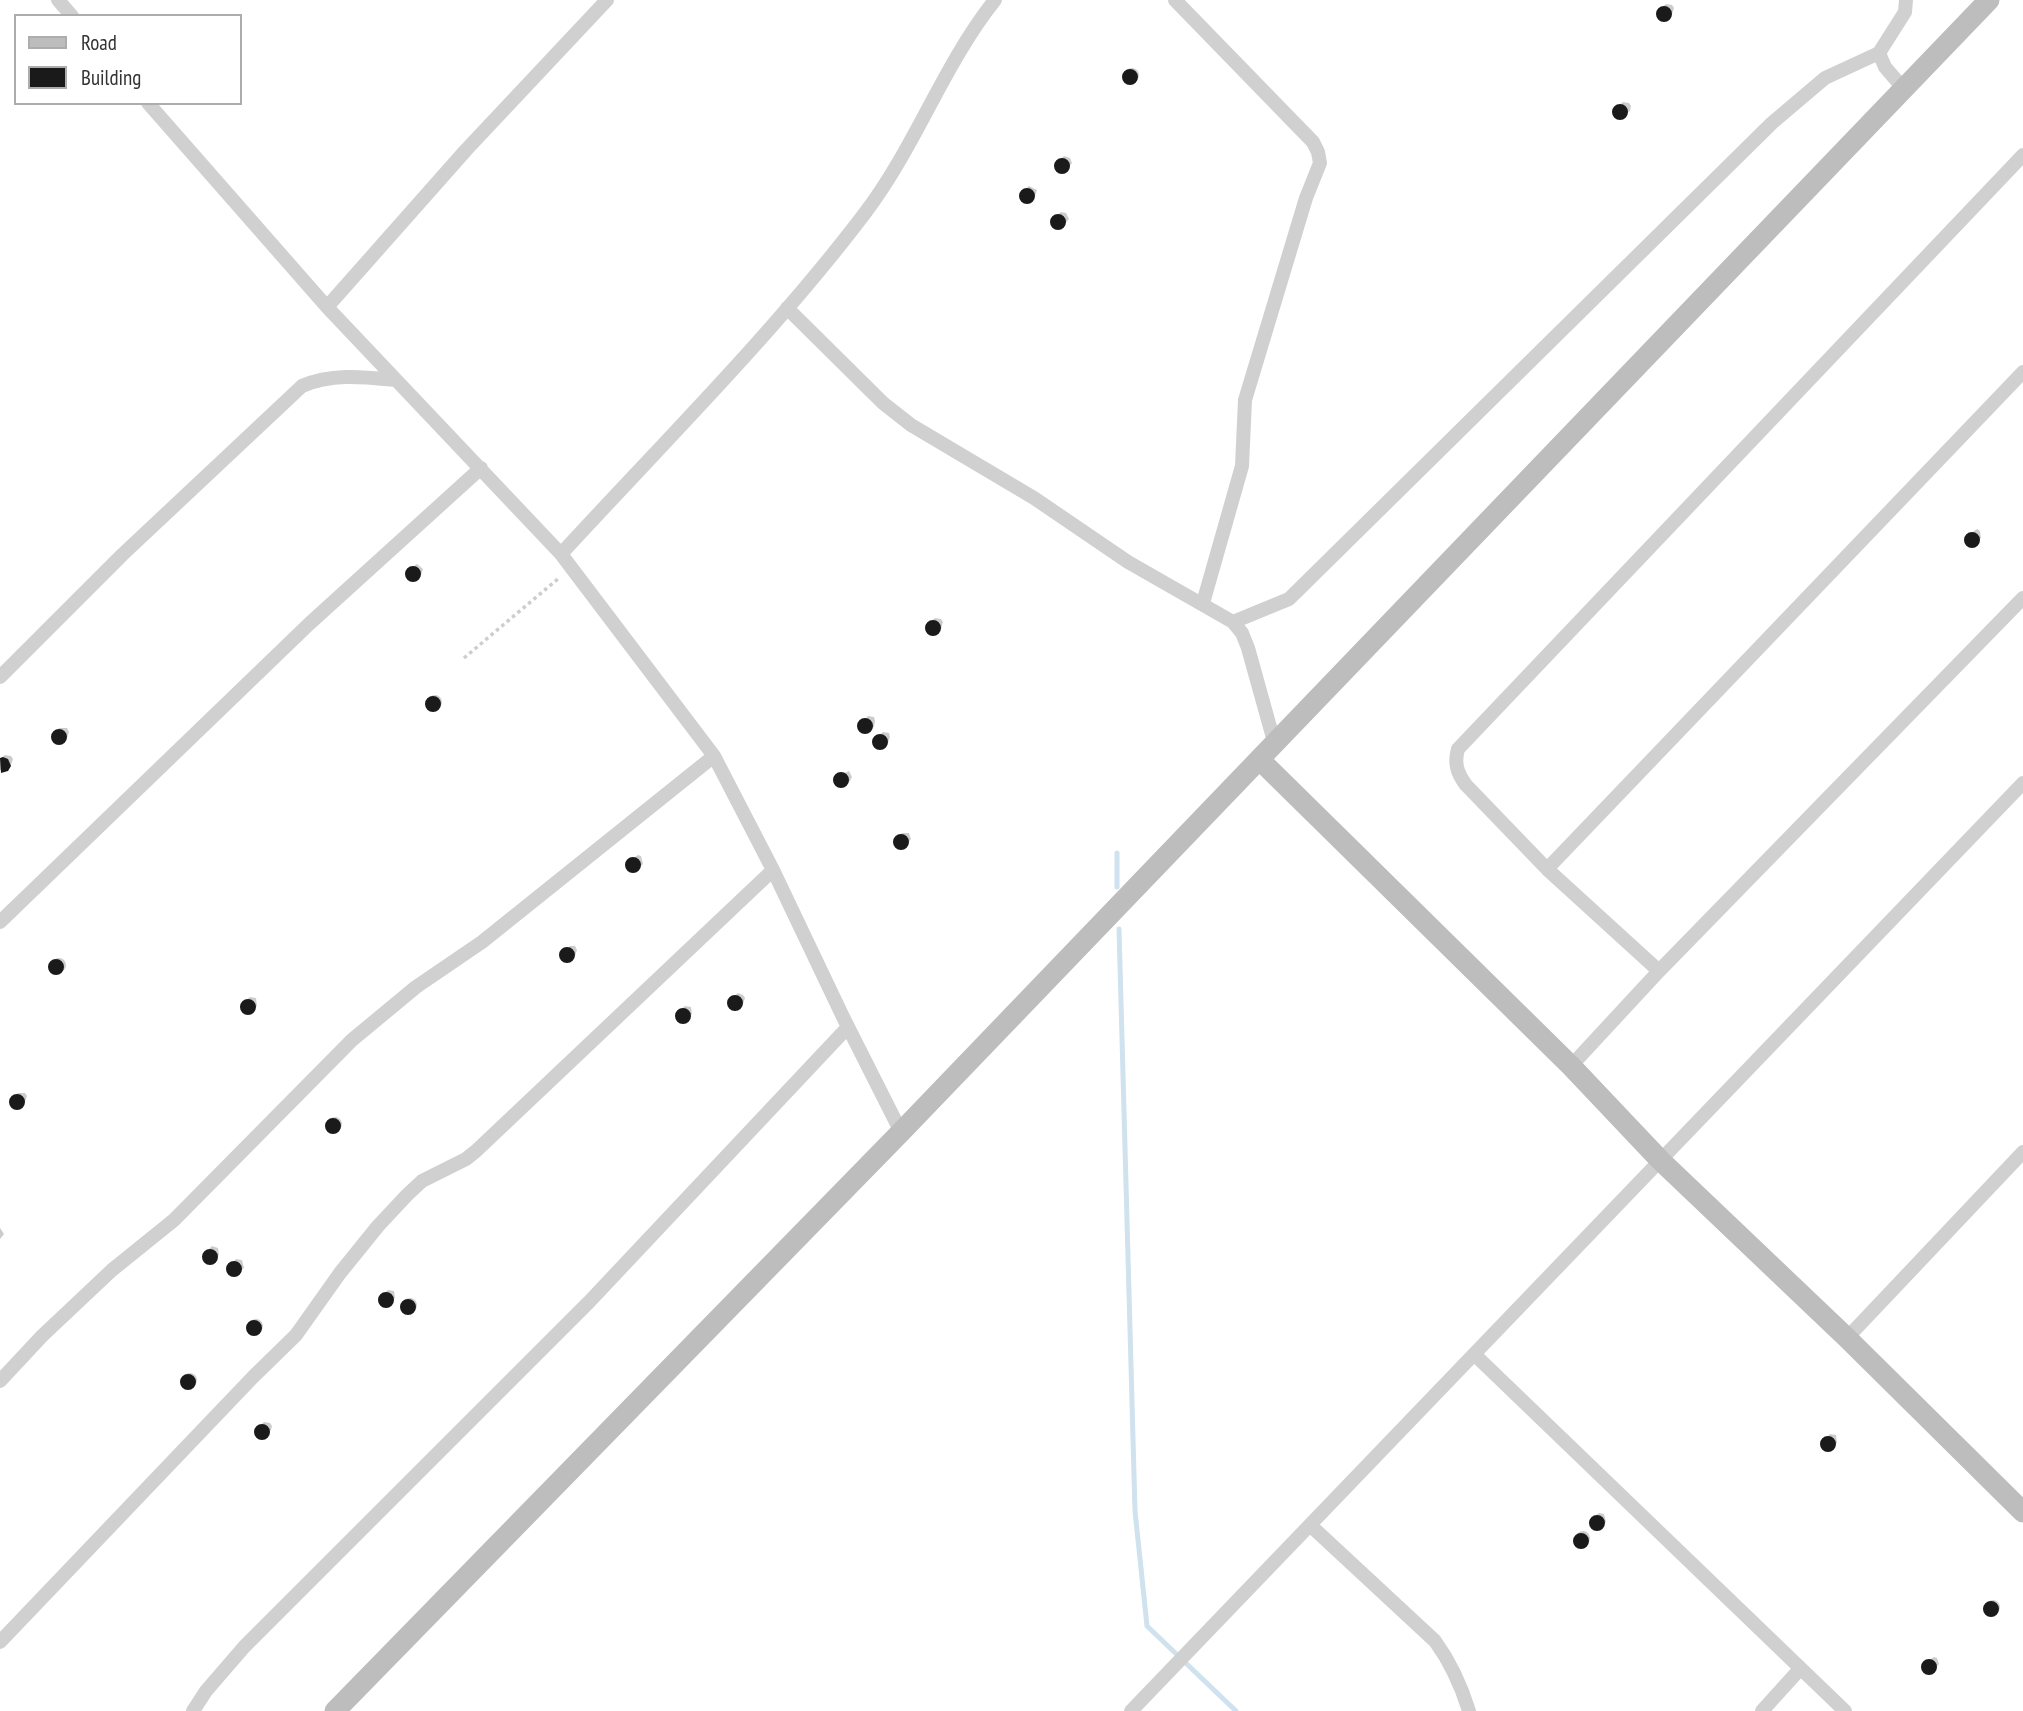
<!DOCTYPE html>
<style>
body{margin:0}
#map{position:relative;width:2023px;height:1711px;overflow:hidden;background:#fff;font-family:"PT Sans Narrow",sans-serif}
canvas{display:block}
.legend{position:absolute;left:14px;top:14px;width:228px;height:91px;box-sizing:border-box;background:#fff;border:2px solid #adadad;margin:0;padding:9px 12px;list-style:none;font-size:21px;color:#333}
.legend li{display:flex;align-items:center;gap:14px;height:35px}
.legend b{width:35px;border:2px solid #adadad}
</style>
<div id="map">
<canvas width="2023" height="1711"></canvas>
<ul class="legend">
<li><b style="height:9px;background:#bdbdbd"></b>Road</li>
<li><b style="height:19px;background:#1a1a1a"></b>Building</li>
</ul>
</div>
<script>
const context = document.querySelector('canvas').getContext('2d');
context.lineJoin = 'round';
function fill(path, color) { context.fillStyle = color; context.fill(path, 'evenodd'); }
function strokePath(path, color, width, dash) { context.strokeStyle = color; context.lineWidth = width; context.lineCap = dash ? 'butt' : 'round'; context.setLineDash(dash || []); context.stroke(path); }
fill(new Path2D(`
 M1666 4 1672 5 1674 8 1672 14 1668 18H1660L1658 14 1659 10Z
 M1125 75a7 7 0 1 1 14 0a7 7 0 1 1-14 0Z
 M1623 102 1629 103 1631 106 1630 111 1621 118 1615 114 1616 108Z
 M1064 156 1070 158 1072 163 1066 170 1058 171 1056 169 1057 162Z
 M1029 186 1037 190 1035 196 1031 200 1023 201 1021 198 1022 192Z
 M1061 212 1066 213 1069 219 1063 226 1055 227 1053 224 1054 218Z
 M1977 529 1980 531 1981 538 1972 546 1969 545 1966 540 1967 536Z
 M417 564 423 569 421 575 418 578 409 579 407 576 408 570Z
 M935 618 941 619 943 622 941 629 937 632 929 633 927 628 928 624Z
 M428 702a7 7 0 1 1 14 0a7 7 0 1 1-14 0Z
 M868 716 874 717 875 721 874 727 866 732 862 731 859 726Z
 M59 728H67L69 732 67 738 59 743 54 741 53 735Z
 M883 732 889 733 890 737 888 743 885 746 877 747 874 742 875 739Z
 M5 755 11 756 13 759 11 765 8 769 0 770V759Z
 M849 771 852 777 850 781 846 785H838L835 781 836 777Z
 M902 833H909L911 839 906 846 900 848 897 846 895 840Z
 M638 855 641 856 643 864 636 871 630 870 627 865 628 862Z
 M570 946H575L577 950 575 956 571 959 563 960 561 955 562 952Z
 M52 965a7 7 0 1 1 14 0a7 7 0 1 1-14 0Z
 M738 993 743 995 745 998 743 1004 740 1008H732L729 1004 730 1000Z
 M250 997 256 998 257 1006 248 1013 245 1012 242 1007 243 1003Z
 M685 1006 691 1007 692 1014 683 1022 680 1021 677 1016 678 1012Z
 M18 1093H25L27 1096 25 1102 18 1108 13 1105 11 1100Z
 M328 1124a7 7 0 1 1 14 0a7 7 0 1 1-14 0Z
 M0 1228 4 1234 0 1239Z
 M212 1246 218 1248 219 1255 210 1263 206 1262 204 1257 205 1253Z
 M236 1259 242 1260 244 1268 235 1275H231L228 1269 229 1266Z
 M388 1290 394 1291 395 1298 389 1305H383L380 1300 381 1296Z
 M403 1305a7 7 0 1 1 14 0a7 7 0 1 1-14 0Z
 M249 1326a7 7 0 1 1 14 0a7 7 0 1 1-14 0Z
 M183 1380a7 7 0 1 1 14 0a7 7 0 1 1-14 0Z
 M264 1422 270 1423 272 1426 271 1430 262 1438 256 1434 257 1428Z
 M1830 1434 1836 1435 1837 1443 1828 1450H1825L1822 1444 1823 1441Z
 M1599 1513 1604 1514 1606 1522 1599 1528H1593L1591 1523 1592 1519Z
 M1576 1538a7 7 0 1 1 14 0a7 7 0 1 1-14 0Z
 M1986 1607a7 7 0 1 1 14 0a7 7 0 1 1-14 0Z
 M1934 1657 1937 1658 1939 1664 1933 1671 1928 1673 1924 1671V1663Z`), '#0003');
strokePath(new Path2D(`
 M1117 853V887
 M1119 929 1135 1511 1147 1626 1236 1711`), '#cfe2ee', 5);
fill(new Path2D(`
 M1656 14a8 8 0 1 1 16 0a8 8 0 1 1-16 0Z
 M1122 77a8 8 0 1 1 16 0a8 8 0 1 1-16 0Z
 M1612 112a8 8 0 1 1 16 0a8 8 0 1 1-16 0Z
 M1054 166a8 8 0 1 1 16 0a8 8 0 1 1-16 0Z
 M1019 196a8 8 0 1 1 16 0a8 8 0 1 1-16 0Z
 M1050 222a8 8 0 1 1 16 0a8 8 0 1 1-16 0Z
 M1964 540a8 8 0 1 1 16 0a8 8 0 1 1-16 0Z
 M405 574a8 8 0 1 1 16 0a8 8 0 1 1-16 0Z
 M925 628a8 8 0 1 1 16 0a8 8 0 1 1-16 0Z
 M425 704a8 8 0 1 1 16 0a8 8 0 1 1-16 0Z
 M857 726a8 8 0 1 1 16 0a8 8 0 1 1-16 0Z
 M51 737a8 8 0 1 1 16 0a8 8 0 1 1-16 0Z
 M872 742a8 8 0 1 1 16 0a8 8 0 1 1-16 0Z
 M3 757 8 759 11 766 8 771 1 773 0 758Z
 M833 780a8 8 0 1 1 16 0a8 8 0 1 1-16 0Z
 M893 842a8 8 0 1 1 16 0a8 8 0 1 1-16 0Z
 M625 865a8 8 0 1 1 16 0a8 8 0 1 1-16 0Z
 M559 955a8 8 0 1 1 16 0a8 8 0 1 1-16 0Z
 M48 967a8 8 0 1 1 16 0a8 8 0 1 1-16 0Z
 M727 1003a8 8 0 1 1 16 0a8 8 0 1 1-16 0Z
 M240 1007a8 8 0 1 1 16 0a8 8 0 1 1-16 0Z
 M675 1016a8 8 0 1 1 16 0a8 8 0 1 1-16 0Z
 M9 1102a8 8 0 1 1 16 0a8 8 0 1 1-16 0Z
 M325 1126a8 8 0 1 1 16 0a8 8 0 1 1-16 0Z
 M202 1257a8 8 0 1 1 16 0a8 8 0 1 1-16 0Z
 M226 1269a8 8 0 1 1 16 0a8 8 0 1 1-16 0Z
 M378 1300a8 8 0 1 1 16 0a8 8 0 1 1-16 0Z
 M400 1307a8 8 0 1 1 16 0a8 8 0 1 1-16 0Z
 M246 1328a8 8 0 1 1 16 0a8 8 0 1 1-16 0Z
 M180 1382a8 8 0 1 1 16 0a8 8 0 1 1-16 0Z
 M254 1432a8 8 0 1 1 16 0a8 8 0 1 1-16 0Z
 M1820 1444a8 8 0 1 1 16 0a8 8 0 1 1-16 0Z
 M1589 1523a8 8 0 1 1 16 0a8 8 0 1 1-16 0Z
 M1573 1541a8 8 0 1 1 16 0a8 8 0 1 1-16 0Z
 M1983 1609a8 8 0 1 1 16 0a8 8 0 1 1-16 0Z
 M1921 1667a8 8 0 1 1 16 0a8 8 0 1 1-16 0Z`), '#1a1a1a');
strokePath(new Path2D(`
 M464 658 559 578`), '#cdcdcd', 3.5, [3.5, 3.5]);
strokePath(new Path2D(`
 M58 0 72 16
 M1175 0 1313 142 1318 152 1320 163 1306 198 1245 400 1242 466 1203 603
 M1903 88 1885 67 1879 53 1905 12 1906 0
 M148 103 327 307 561 554 714 756 773 870 844 1019 901 1132
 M327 307 466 150 607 0
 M787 308 883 403 911 425 1034 498 1128 562 1233 622 1242 633 1248 648 1275 745
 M561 554C663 443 774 333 865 213 916 146 943 65 995 0
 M1233 622 1289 599 1772 123 1825 78 1879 53
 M0 677 122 555 302 386C332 373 364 377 396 380
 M1547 869 2023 372
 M0 922 309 624 481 468
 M1659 971 1547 869 1466 785C1457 773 1454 763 1458 749L2023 155
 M1571 1066 1659 971 2023 598
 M1847 1338 2023 1152
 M1475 1355 1845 1711
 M0 1381 42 1336 112 1270 174 1220 352 1040 416 987 482 942 714 756
 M1310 1525 1435 1641C1451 1663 1461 1685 1469 1711
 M0 1642 253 1377 296 1335 340 1273 378 1226 407 1195 422 1181 466 1159 476 1151 773 870
 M193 1711 206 1691 244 1647 589 1302 848 1027
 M1131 1711 2023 783
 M1762 1711 1800 1669`), '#d0d0d0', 14);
strokePath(new Path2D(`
 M1260 760 1571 1066 1660 1160 1847 1338 2023 1512
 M335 1711 901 1132 1989 0`), '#bdbdbd', 21);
</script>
